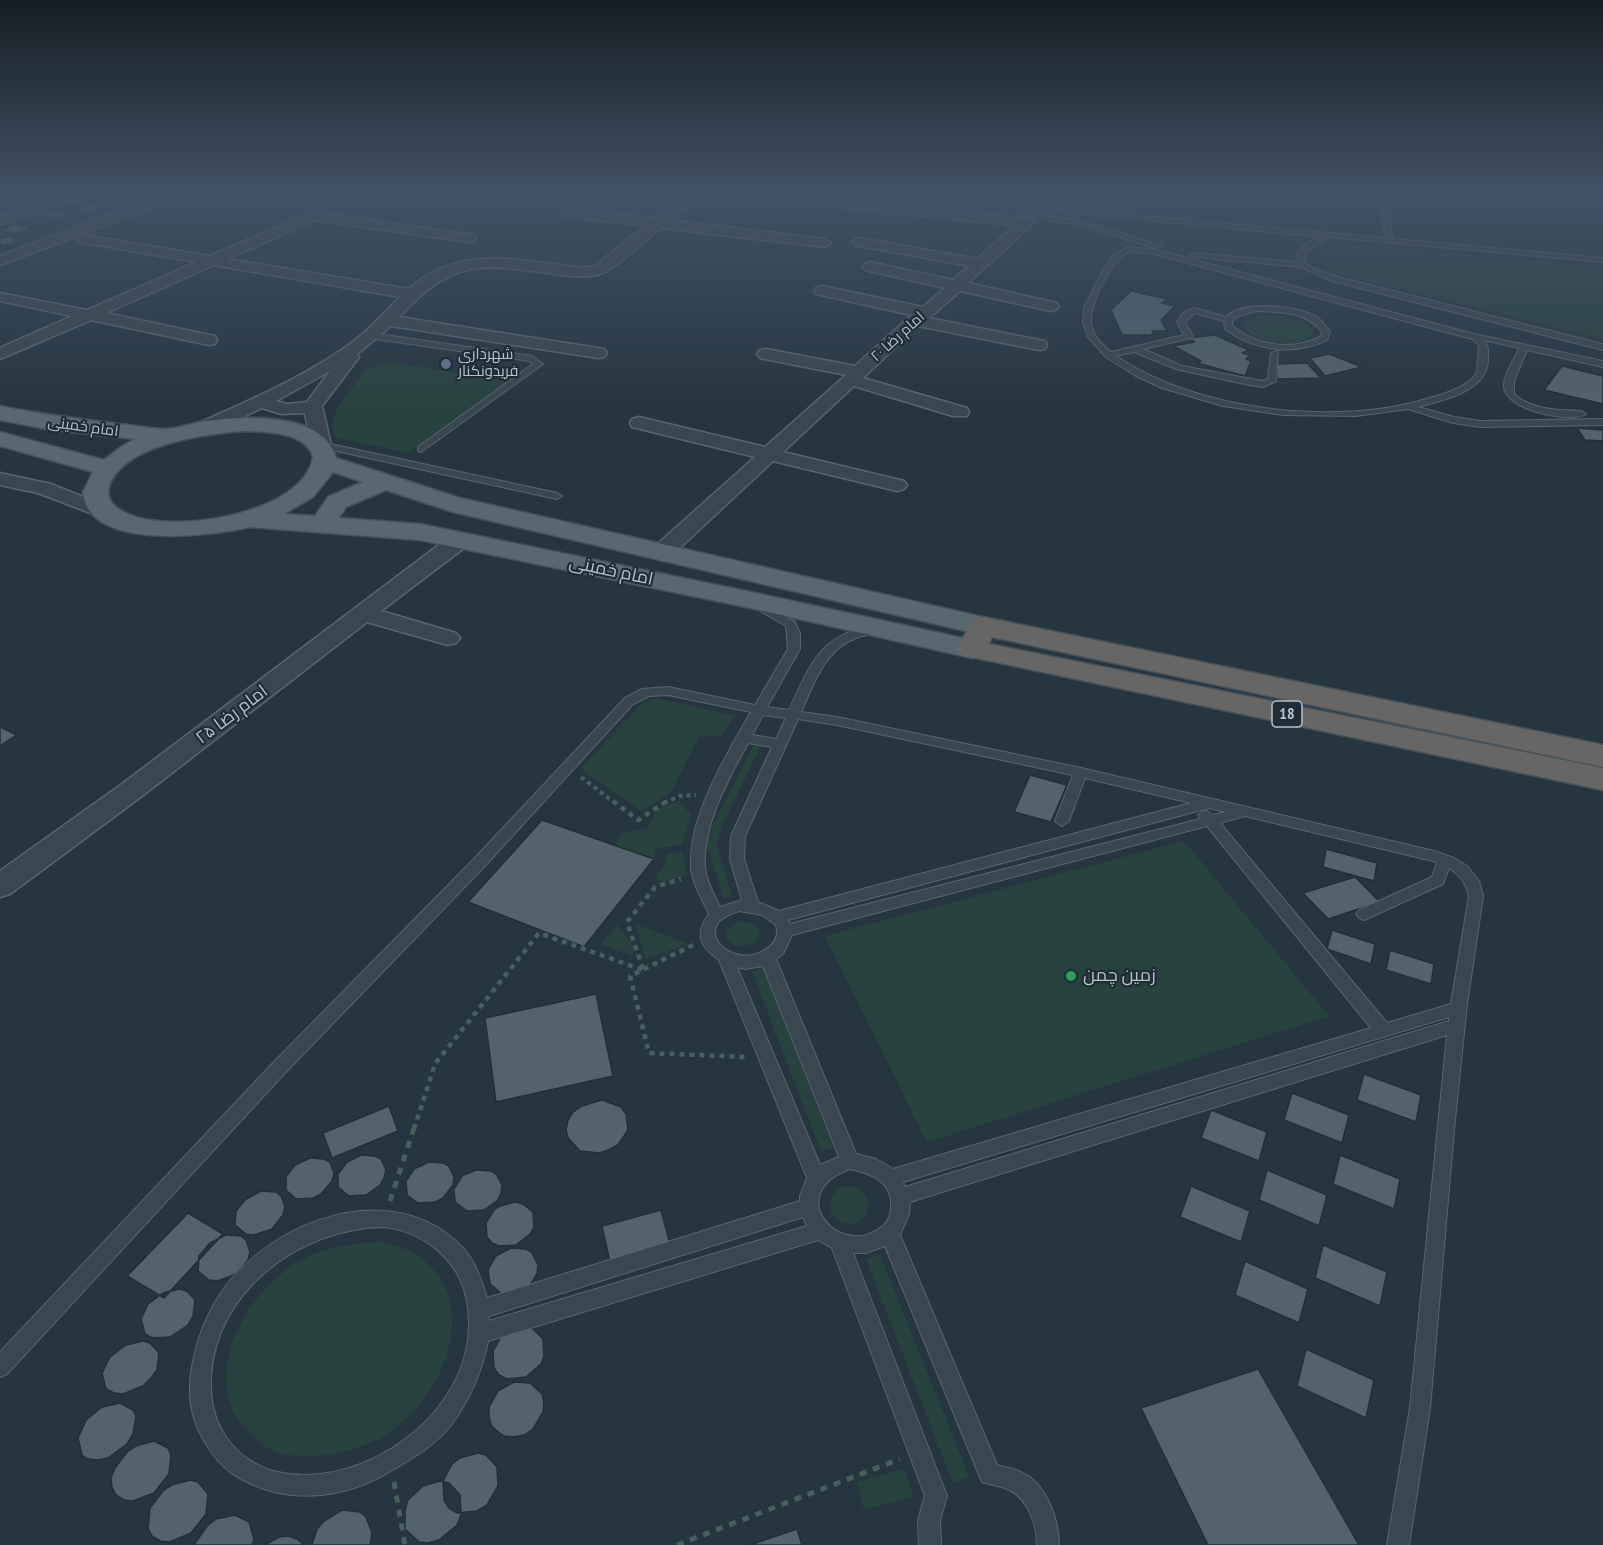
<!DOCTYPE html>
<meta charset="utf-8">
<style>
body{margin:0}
canvas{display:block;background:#263641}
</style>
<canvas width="1603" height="1545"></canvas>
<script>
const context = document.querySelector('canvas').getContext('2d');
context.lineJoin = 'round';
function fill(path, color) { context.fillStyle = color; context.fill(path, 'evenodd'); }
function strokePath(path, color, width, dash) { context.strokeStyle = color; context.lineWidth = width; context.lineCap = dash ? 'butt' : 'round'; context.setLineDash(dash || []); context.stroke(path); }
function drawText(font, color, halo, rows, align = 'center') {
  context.font = font + ' "PT Sans Narrow",Cairo,sans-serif'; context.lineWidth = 4.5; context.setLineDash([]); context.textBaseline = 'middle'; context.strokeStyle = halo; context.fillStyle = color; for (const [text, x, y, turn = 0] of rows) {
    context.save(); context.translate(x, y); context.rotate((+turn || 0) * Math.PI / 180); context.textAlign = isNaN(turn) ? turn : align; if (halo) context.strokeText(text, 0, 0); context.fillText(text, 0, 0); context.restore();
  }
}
fill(new Path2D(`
 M1344 244 1603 267V339L1353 278C1341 274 1315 270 1319 253L1331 247Z
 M1270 315 1293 319 1303 322 1313 330V334C1298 350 1253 344 1243 326 1247 315 1260 316 1270 315Z
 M392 362 509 382 408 453 334 437 332 423 337 408 366 369Z
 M653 699H661L735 716 722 735 699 737 671 793 641 811 581 769 640 705Z
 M754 744 761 746 722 826 716 844 732 896 724 899 707 845 713 825Z
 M679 801 691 815 682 845 656 848 654 859 615 846 622 833 648 828 656 810Z
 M1184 841 1329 1016 927 1142 825 936Z
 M682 852 687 875 663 882 656 877 666 863V854Z
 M737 922C747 921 758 923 760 934L755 943 739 947 729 942 726 931Z
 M635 924 688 944 646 959Z
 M617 925 635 949 632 956 601 944Z
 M763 968 833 1148 821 1151 752 971Z
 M830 1205a19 19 0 1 1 38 0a19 19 0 1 1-38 0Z
 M383 1242C393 1246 405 1248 413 1253 487 1298 444 1401 383 1436 365 1447 344 1453 323 1455 305 1457 283 1457 265 1447 261 1445 256 1439 252 1435 199 1388 237 1307 285 1271 315 1248 347 1243 383 1242Z
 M880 1255 969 1477 953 1483 866 1259Z
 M905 1469 913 1496 864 1510 857 1482Z`), '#284240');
const building = new Path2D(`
 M20 192H37L26 201H9Z
 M83 196 88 202 58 207 55 200Z
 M88 203H106L96 212 78 213Z
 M55 209 73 213 57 219 38 215Z
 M15 224 32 228 16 234 0 231Z
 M11 236 16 243 0 246V238Z
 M1131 291 1167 299 1162 303 1175 306 1161 320 1167 331H1152L1154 335H1122L1111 310Z
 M1215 335 1249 350 1242 353 1250 355 1246 359 1251 361 1245 376 1197 363 1201 361 1173 346 1195 342 1190 338Z
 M1329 354 1362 367 1325 376 1310 358Z
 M1307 363 1321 378 1277 379V364Z
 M1562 366 1603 376V404L1544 390Z
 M1577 428 1603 430V441L1585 440Z
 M0 727 17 735 0 746Z
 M1030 775 1067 785 1051 822 1014 812Z
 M542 820 654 859 584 947 468 902Z
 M1326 849 1377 863 1374 881 1323 867Z
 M1355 877 1380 902 1328 919 1303 893Z
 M1332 930 1375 944 1371 964 1327 949Z
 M1390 950 1434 964 1431 984 1386 970Z
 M596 994 613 1076 496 1102 485 1018Z
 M1364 1074 1421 1095 1416 1122 1357 1100Z
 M1292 1093 1349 1115 1342 1143 1284 1120Z
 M602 1100 621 1107 626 1114 628 1130 618 1145 609 1150 599 1153 580 1151 568 1138 566 1130 568 1120 573 1112 582 1106Z
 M389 1106 398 1131 332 1158 323 1133Z
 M1211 1110 1267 1132 1259 1161 1201 1138Z
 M361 1155 375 1156 381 1159 386 1170 384 1178 380 1185 366 1195 349 1196 338 1187V1174L347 1162Z
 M1340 1155 1400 1179 1394 1209 1333 1184Z
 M310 1158 324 1159 330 1162 334 1173 332 1181 321 1194 313 1198 296 1199 286 1190V1177L295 1165Z
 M429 1162 443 1163 449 1166 454 1177 453 1185 443 1198 435 1202 418 1203 407 1195 406 1181 414 1169Z
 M476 1170 491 1171 496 1174 502 1185 501 1193 498 1200 484 1210 467 1211 455 1202 454 1189 462 1176Z
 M1267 1170 1327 1195 1319 1226 1259 1200Z
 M1191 1186 1250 1211 1241 1242 1180 1217Z
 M261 1191 276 1192 281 1196 285 1207 283 1215 272 1229 254 1235 246 1234 235 1225 236 1211 246 1199Z
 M515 1202 523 1204 533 1212 534 1227 530 1234 516 1245 499 1246 492 1243 487 1237 486 1223 494 1210 500 1206Z
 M661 1210 670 1244 610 1262 602 1226Z
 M188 1213 223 1234 164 1298 127 1276Z
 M226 1235 241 1236 246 1240 250 1252 248 1260 236 1274 218 1281 209 1280 198 1271 199 1256 210 1243Z
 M1323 1245 1387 1272 1380 1306 1315 1278Z
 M511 1248 526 1249 532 1253 538 1265 537 1274 528 1288 502 1294 490 1284 488 1269 496 1256Z
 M1245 1261 1308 1289 1299 1323 1235 1295Z
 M179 1289 187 1291 195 1300 193 1316 188 1325 170 1337 152 1338 145 1334 141 1319 148 1304 163 1293Z
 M524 1327 533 1329 543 1339 544 1356 541 1364 526 1377 507 1379 499 1375 494 1368 493 1351 501 1337Z
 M143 1341 150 1343 159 1353 157 1370 151 1378 143 1386 123 1394 114 1393 106 1389 102 1373 110 1357 126 1345Z
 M1306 1349 1374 1380 1366 1418 1297 1386Z
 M1258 1369 1359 1545H1208L1141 1408Z
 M514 1382 530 1383 542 1394 544 1402 543 1412 533 1429 524 1435 514 1437 504 1436 497 1431 491 1425 489 1416V1407L498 1391Z
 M120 1403 133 1410 136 1416 133 1434 127 1444 108 1458 98 1460 88 1459 82 1455 78 1438 86 1420 102 1407Z
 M154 1441 168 1448 171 1455 169 1474 154 1493 133 1501 124 1500 116 1495 112 1487 111 1478 115 1468 127 1452 136 1446Z
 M478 1453 486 1455 497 1467 498 1486 487 1505 477 1511 457 1513 449 1508 444 1500 443 1481 452 1464 460 1458Z
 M190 1480 198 1482 208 1494 206 1514 191 1533 170 1542 160 1541 152 1536 148 1528 150 1508 163 1491 172 1485Z
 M440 1481 449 1483 460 1495 461 1515 457 1525 439 1540 428 1543 419 1542 405 1529V1510L408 1500 423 1486Z
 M342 1510 360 1512 366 1517 372 1533 370 1545H312L317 1529 324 1521Z
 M235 1515 249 1522 254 1539 252 1545H194L207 1526 216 1519Z
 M797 1529 802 1545H750Z
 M288 1536 297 1539 304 1545H265L279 1537Z`);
fill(building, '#52636d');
strokePath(building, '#212f38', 1.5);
const service = new Path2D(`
 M411 190 480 194 522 190C502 201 431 200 411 190Z
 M829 190H854L1386 238 1378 190H1384L1393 239 1603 258V262L1330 237 1307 250 1304 262 1313 268 1338 277 1603 344V350L1332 281 1301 267 1194 257 1190 255 1194 253 1296 262C1297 246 1309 240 1323 237Z
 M1046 190H1052L1048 198 1023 205 1020 203 1043 196Z
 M1024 213 1082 221 1161 246 1154 248 1081 225 1022 216Z
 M1130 247 1157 250 1474 334 1603 361V367L1527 350 1514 381V394C1531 410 1559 410 1581 411L1586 414C1571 424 1505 410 1504 387 1503 374 1515 360 1519 348L1484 340C1489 346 1488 352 1488 359 1488 391 1444 400 1418 407L1454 417 1481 421 1603 419V425L1481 427 1453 423 1408 409 1356 416 1283 415 1223 406 1162 388 1136 376 1106 357 1088 337 1083 323 1084 308 1106 265 1115 253ZM1131 251 1154 254 1472 339 1479 345 1477 372C1469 387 1446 393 1430 398 1337 427 1197 411 1116 356L1134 352 1176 369 1249 385 1263 387 1276 381 1278 351 1271 353 1268 379 1262 381 1182 366 1143 349 1192 338 1193 336 1185 322 1195 313 1224 321 1225 329C1255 351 1293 356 1327 340L1330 332C1326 327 1323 322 1318 318 1299 305 1243 300 1226 317L1194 308 1184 312 1177 322 1184 335 1111 352C1101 344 1092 335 1091 322 1089 303 1113 257 1131 251ZM1256 311C1279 312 1307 311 1322 332L1320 337C1291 351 1258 346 1232 326V321L1236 317Z
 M371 333 532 356 543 364 421 452 418 451V447L533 364 530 361 368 338 367 336Z
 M321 442 557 493 562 496 557 499 318 447 316 445Z
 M759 603 795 622 800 634V649L767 707 789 710C809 667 821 631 875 627L879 628 881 631 879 634C871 635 863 635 856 638 824 650 814 684 801 712L837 717 1081 768 1434 851 1454 858 1467 866 1479 881 1483 896 1467 1004 1455 1119 1430 1408 1409 1545H1387L1410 1408 1447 1035 910 1202 909 1214 900 1235 997 1465C1006 1467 1016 1469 1025 1474 1047 1486 1059 1521 1059 1545H1037C1037 1526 1029 1500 1010 1490 1002 1486 991 1485 982 1482L885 1246 866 1253H853L947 1496 940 1520 941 1545H919L918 1520 925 1496 832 1248 818 1240 488 1341C482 1371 470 1399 452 1424 436 1445 413 1458 391 1471 348 1497 296 1505 249 1483 222 1471 207 1450 196 1424 188 1403 189 1378 194 1357 199 1333 209 1310 223 1290 273 1220 392 1176 461 1246 475 1260 481 1279 487 1298L800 1201V1196L807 1178 719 960C700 947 694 933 709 914 702 899 692 883 691 867 688 817 727 754 751 712L668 695 649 696 633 704 483 868 284 1074 7 1374 0 1377V1352L272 1064 473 860 625 698 642 689 668 687 755 705 788 649 786 626 755 608 753 606ZM763 715 786 718 776 739 752 735ZM798 719 837 725 1073 775 1055 821 1062 826 1069 821 1085 778 1191 803 779 911 758 902 744 859 745 836ZM748 743 772 747 731 836 730 859 742 900 720 907C714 894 706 881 705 867 702 825 729 779 748 743ZM1209 808 1226 812 1213 815 1205 810 1198 815 1200 819 790 924 788 920ZM1245 816 1437 862 1432 877 1359 910 1356 914 1359 918 1364 920 1443 884 1449 868C1461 876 1466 883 1469 896L1451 1004 1387 1023 1220 823ZM1207 826 1371 1028 893 1169 876 1159 856 1154 776 959 783 954 792 935ZM740 911 762 915 776 925C779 935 776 943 766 949 737 969 699 938 722 919 727 915 734 913 740 911ZM763 966 839 1157 820 1165 737 967 745 969ZM1449 1017V1021L905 1187 903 1182ZM850 1169C869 1173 892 1181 891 1204 891 1213 890 1219 884 1225 842 1263 780 1194 850 1169ZM803 1217 807 1226 489 1321V1316ZM382 1227C402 1228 421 1237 436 1249 459 1268 468 1291 469 1320 472 1412 366 1491 277 1472 259 1468 240 1456 229 1441 214 1422 210 1401 211 1377 216 1290 300 1229 382 1227Z`);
const minor = new Path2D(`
 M74 190H94L92 193 0 225V216Z
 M173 190H192L190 193 0 265V256Z
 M691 190H743L1032 219 1034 222 1032 225 968 283 1057 303 1059 306 1057 309 1051 311 960 291 929 318 1039 340 1045 341 1047 345 1045 349 1039 350 918 326 863 378 967 408 969 412 967 416H953L854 386 783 452 904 481 907 485 904 489 897 491 773 461 669 558 661 560 653 558 650 553 653 548 755 457 632 427 630 423 632 419 639 417 765 447 846 375 760 358 757 354 760 350 766 349 855 366 911 315 816 294 814 291 816 288 822 286 923 307 945 288 865 270 862 267 865 264 870 262 953 280 969 266 860 246 855 245 853 242 855 239 860 238 977 259 1015 225 702 194 670 220 824 239 831 243 824 247 661 228C647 238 617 268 603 273 584 279 567 276 548 273 475 263 452 261 399 317L598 348 604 349 607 353 604 357 598 358 391 326 357 354 359 357 322 406 331 445 328 449H314L311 445 305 413 281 414 262 408 213 431H199L197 427 199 423C252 399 307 376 354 341 371 328 385 312 400 297L214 265 106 313 215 336 217 340 215 344 209 345 91 320 0 359V348L72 316 0 301V293L87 310 196 262 79 242 77 239 79 236 84 235 210 256 313 212 474 235 476 238 474 241 469 242 315 220 228 259 409 289C458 243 523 261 583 268L595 266 645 226 566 216 559 212 561 209 655 218ZM330 371 307 402 287 404 276 401Z
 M0 473 51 484 113 509 116 513 113 517 106 519 38 493 0 485Z
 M460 534 468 535 471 540 468 545 381 611 456 633 460 638 456 643 448 645 367 622 142 796 10 894 0 897V871L122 784 452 535Z`);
const primary = new Path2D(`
 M0 406C40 414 79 419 119 424 134 425 149 429 165 429 177 429 192 423 205 421 242 416 325 411 336 458L460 498 983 617 993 620 997 626 993 632 983 635 453 512 386 490 346 507 339 518 420 524 746 591 972 640 982 643 987 649 982 655 972 658 746 607 420 540 249 527C212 536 87 552 83 492L93 472 0 446V432L104 460 121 447 135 439 52 430 0 420ZM243 431C265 432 304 431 313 456 306 515 167 536 124 512 114 507 106 499 109 487 122 444 206 434 243 431ZM333 472 363 482 328 497 315 516 284 514 313 497Z`);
const trunk = new Path2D(`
 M983 617 1603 745V767L992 637 989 644 1603 768V790L962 655 957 649 973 620Z`);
strokePath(service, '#58656e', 2);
strokePath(minor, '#58656e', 3);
strokePath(primary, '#44515a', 3);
strokePath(trunk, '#45525b', 3);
strokePath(new Path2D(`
 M581 777 615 803
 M664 803 680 796 696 795`), '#495f5e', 4, [4, 4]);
strokePath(new Path2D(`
 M613 801 638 820 667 801
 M693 945 630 976 649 1053 747 1057
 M643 969 627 922 655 887 681 879
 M414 1129 435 1064 539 933 643 970`), '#495f5e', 4.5, [5, 5]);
strokePath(new Path2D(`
 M390 1201 414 1128
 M394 1482 405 1545
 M677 1545 900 1459`), '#495f5e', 5, [7, 7]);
fill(service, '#3b4750');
fill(minor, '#3b4750');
fill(primary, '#596770');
fill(trunk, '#686664');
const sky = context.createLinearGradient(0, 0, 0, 406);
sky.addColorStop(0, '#151e24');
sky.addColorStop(0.47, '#415265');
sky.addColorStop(1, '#41526500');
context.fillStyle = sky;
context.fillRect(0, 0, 1603, 406);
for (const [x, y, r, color] of [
 [446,364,6,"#5c6f8a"],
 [1071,976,6,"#2e9e5b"]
]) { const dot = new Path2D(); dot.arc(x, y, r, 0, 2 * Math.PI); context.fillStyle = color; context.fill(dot); strokePath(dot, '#1f2d36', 2); }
drawText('15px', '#b7c2cb', '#1f2d36', [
 ["امام رضا ۲۰",898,337,-42],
 ["امام خمینی",83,427,8]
]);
drawText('15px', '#b7c2cb', '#1f2d36', [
 ["شهرداری",458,355],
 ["فریدونکنار",458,372]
], 'left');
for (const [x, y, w] of [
 [1287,714,30]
]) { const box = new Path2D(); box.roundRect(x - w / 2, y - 13, w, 26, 4.5); context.fillStyle = '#1f2d36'; context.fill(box); strokePath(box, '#b7c2cb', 1.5); }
drawText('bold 16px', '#b7c2cb', null, [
 ["18",1287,714]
]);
drawText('18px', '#b7c2cb', '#1f2d36', [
 ["امام خمینی",611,571,12],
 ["امام رضا ۲۵",232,715,-37]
]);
drawText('18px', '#b7c2cb', '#1f2d36', [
 ["زمین چمن",1083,976]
], 'left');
</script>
